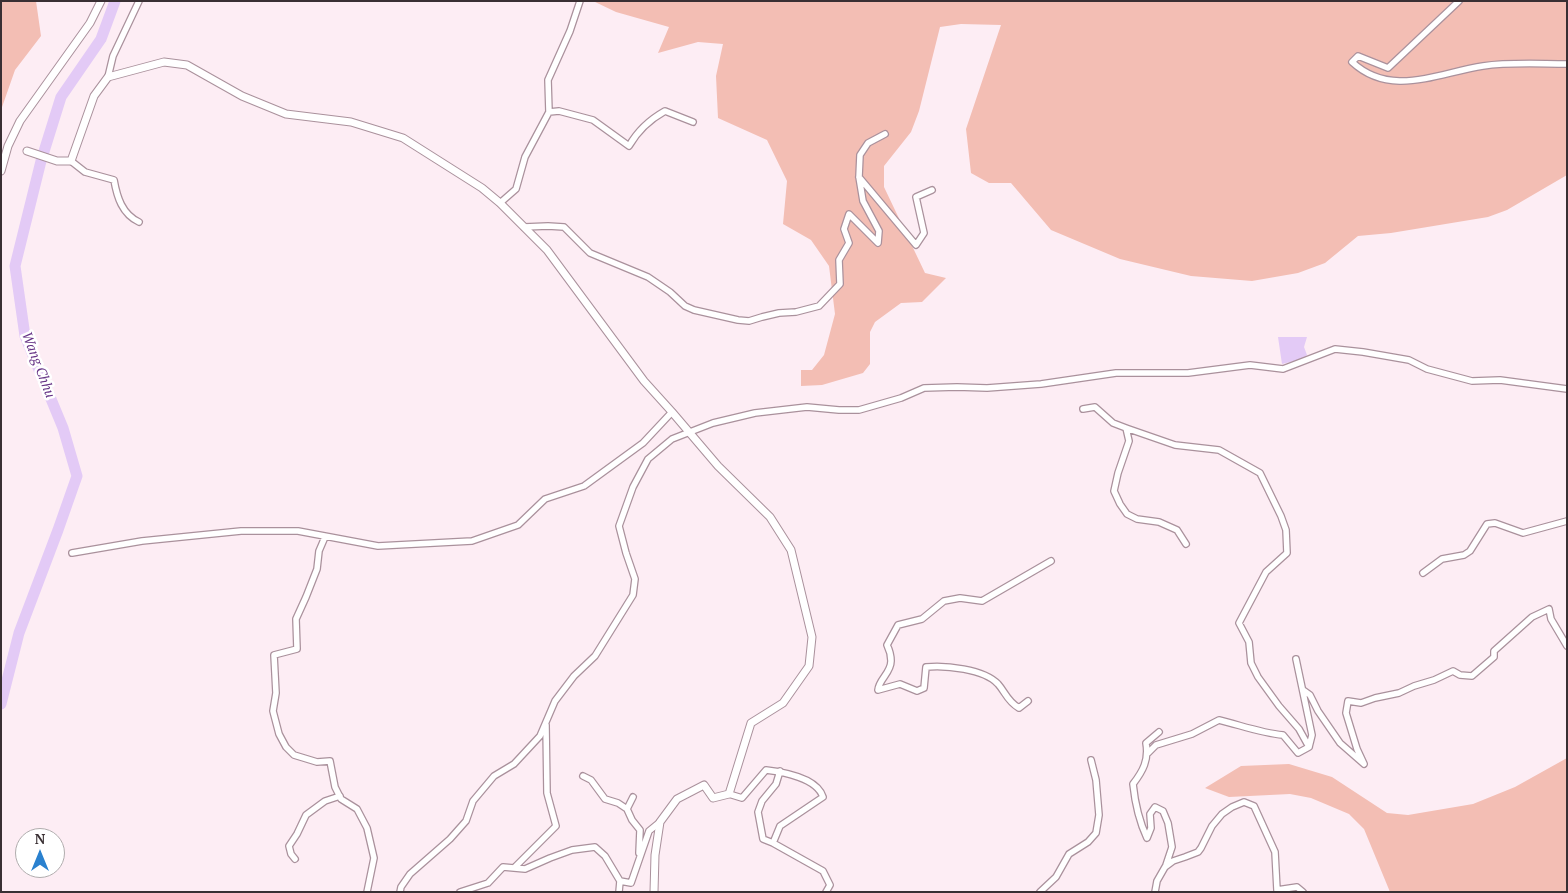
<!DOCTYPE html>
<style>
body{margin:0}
#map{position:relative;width:1568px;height:893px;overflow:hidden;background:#fdedf4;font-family:"PT Serif",serif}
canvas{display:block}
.frame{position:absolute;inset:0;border:2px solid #392f33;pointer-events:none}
.north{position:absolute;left:15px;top:828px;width:50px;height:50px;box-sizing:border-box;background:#fff;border:1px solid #b0acad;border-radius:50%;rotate:0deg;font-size:14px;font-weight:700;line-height:20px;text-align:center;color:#392f33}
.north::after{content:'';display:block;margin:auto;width:18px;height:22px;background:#2a81cf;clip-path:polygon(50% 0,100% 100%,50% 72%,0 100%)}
</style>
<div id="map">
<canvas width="1568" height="893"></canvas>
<div class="frame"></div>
<div class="north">N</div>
</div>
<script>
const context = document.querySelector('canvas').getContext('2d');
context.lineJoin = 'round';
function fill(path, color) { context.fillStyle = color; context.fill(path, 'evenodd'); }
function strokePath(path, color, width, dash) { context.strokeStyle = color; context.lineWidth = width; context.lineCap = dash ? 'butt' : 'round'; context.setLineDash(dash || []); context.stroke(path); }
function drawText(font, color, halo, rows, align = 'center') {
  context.font = font + ' "PT Serif",serif'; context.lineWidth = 5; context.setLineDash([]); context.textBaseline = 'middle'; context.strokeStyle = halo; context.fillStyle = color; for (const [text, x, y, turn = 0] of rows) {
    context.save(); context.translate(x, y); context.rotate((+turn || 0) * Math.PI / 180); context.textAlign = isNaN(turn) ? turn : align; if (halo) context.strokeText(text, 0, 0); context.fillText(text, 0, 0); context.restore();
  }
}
fill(new Path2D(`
 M1 1H36L41 36 15 70 1 110Z
 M593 1H1567V175L1507 210 1488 217 1391 233 1358 236 1325 263 1298 273 1252 281 1191 276 1120 259 1051 230 1011 183H989L971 173 966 129 1001 25 961 24 940 27 919 111 911 132 884 166V187L925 273 946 278 922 302 901 303 875 322 870 332V364L863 373 822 385 801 386V370H812L824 355 835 314 829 266 811 240 783 224 787 181 767 140 718 118 716 76 723 44 698 42 658 53 669 27 616 12Z
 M1567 758V892H1390L1364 829 1349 814 1311 798 1290 794 1229 797 1205 788 1241 766 1289 764 1332 777 1387 813 1408 815 1473 804 1515 787Z`), '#f3beb4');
fill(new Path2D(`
 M1278 337H1307L1304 347 1307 355 1302 359 1282 364Z`), '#e3caf6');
strokePath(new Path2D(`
 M1 704 19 633 58 530 77 476 63 428 25 336 15 266 41 161 61 97 101 39 115 1`), '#e3caf6', 11);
const minor = new Path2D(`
 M1459 1 1388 68 1358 56 1352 62C1391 98 1437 73 1483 66 1510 62 1539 64 1567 64
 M108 77 113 56 139 1
 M549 112 559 111 593 120 629 146C638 130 649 120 665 111L693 122
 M71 161 85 172 114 180C117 197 122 214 139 222
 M859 177 916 245 924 233 916 197 932 190
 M500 203 516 189 525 157 549 112 548 80 570 31 580 1
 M524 227 548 226 564 227 590 253 648 277 670 292 685 306 694 310 738 320 749 321 762 317 779 313 796 312 819 306 840 284 839 260 849 243 844 229 849 214 878 243 879 231 863 201 859 177 860 155 868 143 885 134
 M1083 409 1095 407 1113 423 1126 428 1175 445 1219 450 1260 473 1281 516 1286 530 1287 553 1266 572 1239 623 1249 642 1251 663 1258 677 1279 706 1299 729 1309 747
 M1126 428 1129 441 1118 473 1114 491 1120 504 1127 514 1137 519 1159 522 1177 530 1186 544
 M325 537 319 551 317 569 306 597 296 619 297 649 274 655 276 693 273 711 279 734 286 747 294 755 317 762 330 761 335 787 341 799 357 809 367 828 374 858 367 892
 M72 553 142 541 241 531H298L378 546 472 541 518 525 545 499 584 486 643 443 672 412
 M1423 573 1442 559 1464 555 1470 551 1487 524 1495 523 1523 533 1567 521
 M1303 690 1310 695 1318 711 1340 743 1364 764 1357 749 1346 713 1348 701 1361 703 1375 698 1399 693 1414 686 1434 680 1453 671 1460 675 1472 676 1494 657V651L1532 617 1549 609 1551 619 1567 646
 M1028 701 1019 708C1007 701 1006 693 998 684 984 669 945 665 926 667L924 688 917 691 900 684 878 690C879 679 891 673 891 661 891 656 889 649 887 645L898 625 922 619 944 601 960 598 982 601 1051 561
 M1159 732 1146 743C1149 760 1143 771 1133 784 1135 803 1139 821 1147 838L1151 828 1150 814 1155 807 1163 811 1168 823 1172 847 1166 865
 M1148 753 1156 745 1192 734 1219 720C1240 725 1261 733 1283 735L1298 753 1309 747 1312 735 1296 659
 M583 776 591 780 605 799 618 803 627 809
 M729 794 742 798 766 770C783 772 817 778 823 797L780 826 773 843 823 871 830 885 826 892
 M633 797 627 809 632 820 640 830 639 853
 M773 843 763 839 758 812 762 801 776 784 780 771
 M295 859 291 854 289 846 297 834 306 815 325 801 340 796
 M515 867 556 826 547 793 546 725
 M400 892 401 887 410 874 450 839 466 821 473 801 494 776 514 764 540 736 555 701 574 676 595 656 633 595 635 579 626 553 619 526 633 487 648 459 672 439 713 423 755 413 807 407 839 410H859L901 398 924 388 957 387 987 388 1041 384 1116 373H1188L1250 365 1283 369 1335 349 1363 352 1409 360 1427 369 1472 381 1500 380 1567 389
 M460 892 488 883 503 867 525 869 550 858 572 850 595 847 605 856 620 881 631 883 649 831 660 822
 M619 892 620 881
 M1040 892 1056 877 1069 854 1088 842 1096 833 1099 815 1096 780 1091 760
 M1155 892 1157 881 1165 867 1173 861 1185 857 1198 852 1201 848 1212 826 1222 814 1232 807 1244 802 1254 806 1275 852 1277 890 1297 887 1303 892`);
const tertiary = new Path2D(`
 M27 151 57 161H71L94 96 108 77 164 62 187 65 242 96 286 114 351 122 403 138 482 188 500 203 547 250 644 381 672 412 718 466 770 517 791 550 812 637 809 666 783 703 751 723 729 794 713 798 704 785 677 799 660 822 655 855 654 892
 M1 171 8 146 20 121 90 23 101 1`);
strokePath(minor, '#aa919c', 8);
strokePath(tertiary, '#aa919c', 9);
strokePath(minor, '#fff', 5.5);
strokePath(tertiary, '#fff', 7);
drawText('italic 14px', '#663386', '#fff', [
 ["Wang Chhu",38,365,69]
]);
</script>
